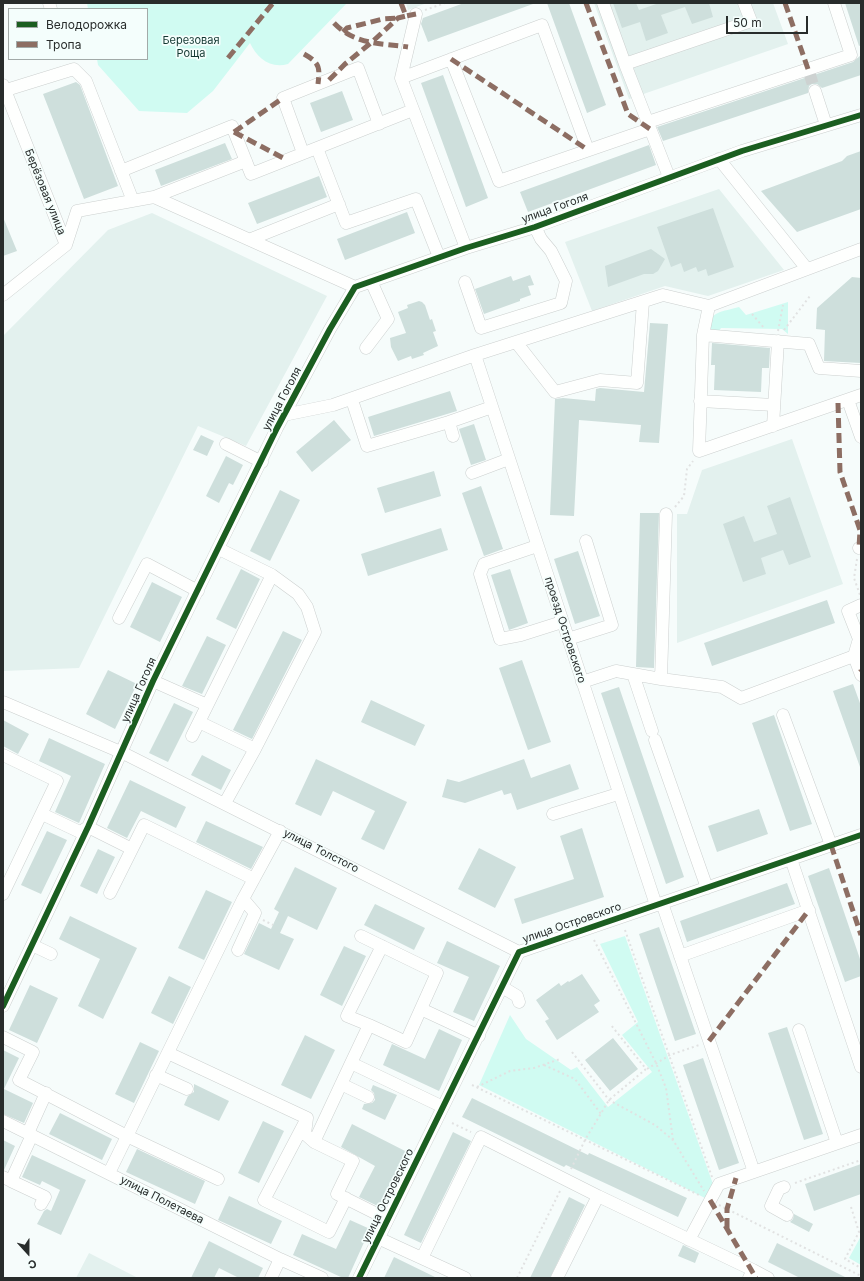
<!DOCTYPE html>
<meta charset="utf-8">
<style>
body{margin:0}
#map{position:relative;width:864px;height:1281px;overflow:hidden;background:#f6fcfb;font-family:Inter,sans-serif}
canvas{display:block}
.frame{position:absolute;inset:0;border:4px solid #282c2b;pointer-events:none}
.legend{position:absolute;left:8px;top:8px;width:140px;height:52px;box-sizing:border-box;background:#f4fefc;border:1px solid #a2aaa8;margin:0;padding:5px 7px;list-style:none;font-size:12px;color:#282c2b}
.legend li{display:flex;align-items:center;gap:8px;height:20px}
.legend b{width:20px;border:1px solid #a2aaa8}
.north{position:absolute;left:8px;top:1233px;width:40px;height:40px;-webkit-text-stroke:3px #f4fefc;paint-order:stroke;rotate:159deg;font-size:11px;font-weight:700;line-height:16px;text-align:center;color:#282c2b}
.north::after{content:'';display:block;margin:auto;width:14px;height:18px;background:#282c2b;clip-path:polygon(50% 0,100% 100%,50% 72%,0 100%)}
.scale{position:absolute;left:726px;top:16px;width:82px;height:18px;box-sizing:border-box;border:2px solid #282c2b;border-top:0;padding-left:5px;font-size:12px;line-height:14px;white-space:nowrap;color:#282c2b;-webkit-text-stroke:3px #f4fefc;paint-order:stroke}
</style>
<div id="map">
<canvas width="864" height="1281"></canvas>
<div class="frame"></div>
<ul class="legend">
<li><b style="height:5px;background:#1b5e20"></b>Велодорожка</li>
<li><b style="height:5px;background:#8d6e63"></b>Тропа</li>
</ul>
<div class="north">С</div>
<div class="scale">50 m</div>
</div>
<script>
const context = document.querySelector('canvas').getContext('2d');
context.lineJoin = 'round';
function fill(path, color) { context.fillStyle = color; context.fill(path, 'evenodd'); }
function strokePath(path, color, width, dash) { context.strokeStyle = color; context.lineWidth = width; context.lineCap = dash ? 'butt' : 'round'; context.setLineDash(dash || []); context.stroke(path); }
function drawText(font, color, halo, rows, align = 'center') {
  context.font = font + ' Inter,sans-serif'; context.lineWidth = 3.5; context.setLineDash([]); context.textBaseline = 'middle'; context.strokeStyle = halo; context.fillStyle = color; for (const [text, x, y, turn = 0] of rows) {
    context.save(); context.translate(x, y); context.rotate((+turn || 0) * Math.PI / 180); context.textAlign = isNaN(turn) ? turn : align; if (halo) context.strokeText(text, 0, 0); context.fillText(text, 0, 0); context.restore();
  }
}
fill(new Path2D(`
 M406 3H427L408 10Z
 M594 3H773L788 44 629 99Z
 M719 189 784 270 708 296 665 286 592 311 565 242Z
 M152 213 327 296 246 446 198 426 79 668 3 671V336L108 230Z
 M792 439 843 584 677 643V514H687L702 470Z
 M89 1253 138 1278H76Z`), '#e3f1ee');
fill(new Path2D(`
 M87 3H347L288 64C270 69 257 58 250 43L213 91 187 113 139 111 98 65 97 59H147V9H88Z
 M788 302V334L782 329 721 328 717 334 709 330C709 310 723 312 739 307L746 315Z
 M625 936 714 1187 705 1198 479 1085 510 1015 526 1039 571 1070 577 1067 608 1107 652 1072 622 1035 638 1022 600 944Z
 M861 1236V1265L849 1258Z`), '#d0fbf2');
fill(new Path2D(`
 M464 3H533V4L428 42 421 24 423 18Z
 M547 3H569L606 105 587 113Z
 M613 3H636L639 10 659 3H709L713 17 692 24 685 7 661 15 668 33 646 41 640 22 622 28Z
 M845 3H861V45L859 46Z
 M861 55V75L822 88 817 84H812L809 86 808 93 663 141 657 127 853 62Z
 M443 75 488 198 466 207 421 83Z
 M76 82 80 85 118 186 84 199 43 94Z
 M342 91 353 120 321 132 310 103Z
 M225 143 232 159 161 186 155 170Z
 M649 145 656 165 528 212 520 192Z
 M861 151V209L797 232 761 191 842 161 847 156Z
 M319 176 327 197 257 224 248 203Z
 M713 208 734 267 708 276 706 269 698 272 696 267 684 272 681 263 671 267 657 227Z
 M407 212 415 233 345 260 337 239Z
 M3 217 17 251 3 256Z
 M651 249 665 259 658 271 653 274H644L608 287 605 266Z
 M530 275 534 285 528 286 531 295 520 299V301L484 314 475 289 511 276 513 281Z
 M852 277 861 278V363L824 361 825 330 816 329 817 308Z
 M419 301 422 302 425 305 430 320 432 319 436 331 433 332 438 346 423 353 424 355 412 359 411 356 398 361 391 347 390 338 406 333 398 312 408 308 407 305Z
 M650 323 668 324 659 443 639 442 641 425 579 420 574 516 550 515 555 399 563 398 595 401 596 389 600 388 644 392Z
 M712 343 770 348 769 368H762L761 392 714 390 715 365H711Z
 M450 391 457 411 374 436 368 417Z
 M334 420 351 440 312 472 296 452Z
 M474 424 486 460 471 465 459 429Z
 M201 435 214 441 207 456 193 450Z
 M226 456 243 465 233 485 229 483 219 503 206 496Z
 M434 471 441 496 385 513 377 488Z
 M481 486 503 549 484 556 462 493Z
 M280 490 300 500 270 561 250 551Z
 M790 497 811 557 789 565 783 550 761 558 766 574 743 582 723 524 744 516 754 542 777 534 767 506Z
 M640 513H659L654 668 636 667Z
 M441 528 448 550 368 576 361 554Z
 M578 551 600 616 575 624 554 559Z
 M241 569 260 579 236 629 216 619Z
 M510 569 528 623 509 630 491 575Z
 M152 582 182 597 160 642 130 627Z
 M827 600 835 623 712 666 704 643Z
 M283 631 302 640 252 739 233 730Z
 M207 636 226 645 202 694 182 686Z
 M522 660 551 742 528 750 499 668Z
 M108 670 137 684 115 729 86 714Z
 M853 684 861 706 860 767 833 691Z
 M619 687 684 877 666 884 601 693Z
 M371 700 425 725 415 746 361 722Z
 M174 703 193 712 168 762 149 753Z
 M774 715 812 824 790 831 752 723Z
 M3 720 29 734 18 754 3 746Z
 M49 738 105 764 79 823 55 812 71 776 39 761Z
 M202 755 231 770 221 790 191 775Z
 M316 759 407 802 384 850 361 839 375 811 333 791 321 816 295 804Z
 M524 759 531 778 570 764 579 789 517 810 511 793 504 795 502 790 465 803 442 797 447 779 459 782Z
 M130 780 186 807 176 828 141 811 127 838 107 828Z
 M759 809 768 834 717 852 708 826Z
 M206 821 263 847 251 869 196 842Z
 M582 828 604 897 522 924 514 899 574 879 560 836Z
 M47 831 67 840 41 894 21 885Z
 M479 848 516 867 495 908 458 889Z
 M98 849 115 857 97 894 80 886Z
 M295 867 337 888 317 930 288 916 280 933 294 939 279 970 244 954 259 923 271 929 279 912 274 909Z
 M829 868 861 962V976L845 982 808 876Z
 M787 883 795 904 687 942 680 921Z
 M206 890 232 902 204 960 178 948Z
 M375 904 425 928 414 950 364 925Z
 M70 916 137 948 103 1019 78 1006 100 959 59 939Z
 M659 927 696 1034 675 1041 639 934Z
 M447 941 500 966 474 1021 453 1012 469 977 437 963Z
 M344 946 366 956 342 1006 320 995Z
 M582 974 600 1001 594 1005 599 1012 557 1040 545 1021 549 1019 536 1000 559 983 561 986 568 981 569 982Z
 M169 976 191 987 173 1024 151 1013Z
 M30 985 58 998 37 1043 9 1030Z
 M787 1027 823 1134 804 1140 768 1033Z
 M439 1029 462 1040 439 1091 383 1065 392 1044 425 1059Z
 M305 1035 335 1050 311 1099 281 1085Z
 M613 1038 638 1069 610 1091 585 1060Z
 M140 1042 159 1051 134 1103 115 1094Z
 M3 1050 19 1058 4 1089 33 1103 24 1123 3 1114Z
 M703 1058 739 1163 719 1170 683 1065Z
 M194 1084 229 1101 219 1121 184 1105 188 1096 194 1092Z
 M373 1085 397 1095 385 1120 362 1109 364 1104 372 1103 375 1100 374 1093 371 1090Z
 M472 1098 588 1155 589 1153 687 1198 678 1217 566 1165 564 1167 462 1117Z
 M60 1113 112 1139 102 1160 49 1134Z
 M263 1121 284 1131 259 1183 238 1173Z
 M352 1124 411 1154 384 1209 359 1197 375 1166 341 1147Z
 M453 1132 471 1141 421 1243 404 1235Z
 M3 1140 15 1146 4 1170H3Z
 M137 1149 205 1181 195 1204 126 1172Z
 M32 1155 86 1180 61 1235 37 1224 44 1211 47 1209 51 1211 60 1190 42 1181 40 1185 22 1177Z
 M861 1164V1194L814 1211 805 1184Z
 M229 1196 282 1221 271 1244 218 1220Z
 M569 1197 585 1205 550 1278H530Z
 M794 1214 813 1224 809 1232 790 1222 793 1219Z
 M350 1220 370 1229 348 1278H343L293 1255 302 1234 336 1249Z
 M209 1241 263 1268 258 1278H239L219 1268 214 1278H191Z
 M777 1243 847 1278H800L768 1262Z
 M683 1245 699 1253 695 1263 678 1256Z
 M394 1257 437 1278H384Z`), '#cedfdc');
strokePath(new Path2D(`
 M809 72 815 91`), '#cdd2d1', 12, [12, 6]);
const minor = new Path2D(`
 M49 3 51 9
 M603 3 625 64 751 21 744 3
 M451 59 499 181 650 129
 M625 64 669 177
 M401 78 416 14
 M3 85 66 245 3 295
 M3 91 74 69 86 81 133 201
 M815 91 826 125
 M648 122 851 55 834 3
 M317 148 346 223 416 199 439 257
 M303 153 283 98 358 68 379 124
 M719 159 807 269
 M121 171 232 126 251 174 413 110
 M154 197 246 161
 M251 239 339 204
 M66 245 77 211 154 197 355 287
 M466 248 401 78 542 25 588 150
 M465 282 481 328 561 303 566 281 551 251 541 239 535 227
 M709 306 703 335 699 451 861 395
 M703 335 809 344 819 368 861 371
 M516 342 555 392 600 380 637 383 643 302
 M366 348 388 319 371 281
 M475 355 656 905
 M352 400 367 446 449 422
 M848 400 861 437
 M700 401 774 405
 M284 415 333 405 475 355 663 295 709 306 861 249
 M773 426 778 341
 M453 436 449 422 492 407
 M226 444 262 462
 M472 473 509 459
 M537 546 484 564 480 574 500 639 521 635 562 622
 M859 548 861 547
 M219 549 272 575 298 594 307 607 315 632 255 749 225 803
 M119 618 147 564 198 591
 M568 639 612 625 586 541
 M854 656 859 639 848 611 861 605
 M633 674 652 731
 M661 679 722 687 741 698 854 656 861 675
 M153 681 207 705
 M582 682 616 671 661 679 666 514
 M3 702 123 753 519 952
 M783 715 831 845
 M199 722 255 749
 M192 736 272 575
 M655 740 707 888
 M3 755 57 781 3 894
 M42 814 80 832 88 827 132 849 144 825 254 879
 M553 814 618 794
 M791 859 861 1067
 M110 893 132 849
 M662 903 754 1172
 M32 945 51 954
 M238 950 255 913 243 899
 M680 956 809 910
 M502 987 517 996 519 1002
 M3 1006 88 827 153 681 277 428 330 329 355 287 466 248 535 227 742 151 861 115
 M421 1009 479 1036
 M369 1025 347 1016 382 946
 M799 1030 837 1143
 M3 1037 33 1052 19 1080 127 1136 218 1179
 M168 1053 307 1118 305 1134 314 1142 353 1161 337 1194 387 1219
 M351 1063 369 1025 406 1042 437 973 361 936
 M156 1075 187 1089
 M341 1084 368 1097
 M3 1121 280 1259 322 1278
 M305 1122 264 1200 329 1232 346 1198
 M28 1133 46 1093
 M314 1142 351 1063 443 1107
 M109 1173 243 899 280 831
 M3 1177 11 1181 32 1135
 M11 1181 45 1197 41 1204
 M784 1187 779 1189 771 1206 787 1215
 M378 1238 465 1278
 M689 1240 719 1184 861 1135
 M422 1258 481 1137 598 1196
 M271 1278 280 1259
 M359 1278 519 952 861 835
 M557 1278 598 1196 753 1270
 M749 1278 753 1270 768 1278`);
strokePath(minor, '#ccd0cf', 13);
strokePath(new Path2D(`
 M425 10 445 3
 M752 314 765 329
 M784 330 810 296
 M778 331 783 305
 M675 507 684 496 687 469 693 461
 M857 559 854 578 860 595
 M263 920 273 925
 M625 930 712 1177
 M594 940 656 1063 666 1088 673 1140
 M572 1052 609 1100 655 1125 673 1140 704 1191
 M544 1065 575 1079 601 1114
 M647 1069 670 1055 699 1045
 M472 1085 701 1196
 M477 1087 510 1071 534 1068 560 1059
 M452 1123 471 1132
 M571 1169 585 1140 609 1100 646 1069 611 1025
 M795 1183 861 1160
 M719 1205 861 1276
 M851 1207 859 1232 845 1259 861 1268
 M517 1278 561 1189`), '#e1e2e2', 2, [2, 3]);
strokePath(minor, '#fefffe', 12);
strokePath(new Path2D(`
 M401 3 406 16 416 14
 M586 3 628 114 650 129
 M785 3 808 69
 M334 23C355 45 380 43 408 47
 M343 32 347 28 383 19 398 18
 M304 54C320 63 320 67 318 84
 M228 58 273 3
 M451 59 588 150
 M329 80 345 64 372 42 398 18 406 16
 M234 132 287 160
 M234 132 283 98
 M838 403 840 472 860 530 859 548
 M860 672 861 671
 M831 845 861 935
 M709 1041 809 910
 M710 1200 756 1278
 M727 1228V1209L736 1178`), '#8d6e63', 5, [10, 5]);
strokePath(new Path2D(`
 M3 1006 88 827 153 681 277 428 330 329 355 287 466 248 535 227 742 151 861 115
 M359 1278 519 952 861 835`), '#1b5e20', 6);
drawText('11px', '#123731', '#f4fefc', [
 ["Березовая",191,41],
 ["Роща",191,54]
]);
drawText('11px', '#282c2b', '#f4fefc', [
 ["Берёзовая улица",45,192,68],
 ["улица Гоголя",555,208,-20],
 ["улица Гоголя",282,399,-62],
 ["проезд Островского",565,630,72],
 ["улица Гоголя",139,690,-66],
 ["улица Толстого",321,851,27],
 ["улица Островского",572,923,-19],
 ["улица Островского",388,1196,-64],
 ["улица Полетаева",162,1200,27]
]);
</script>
